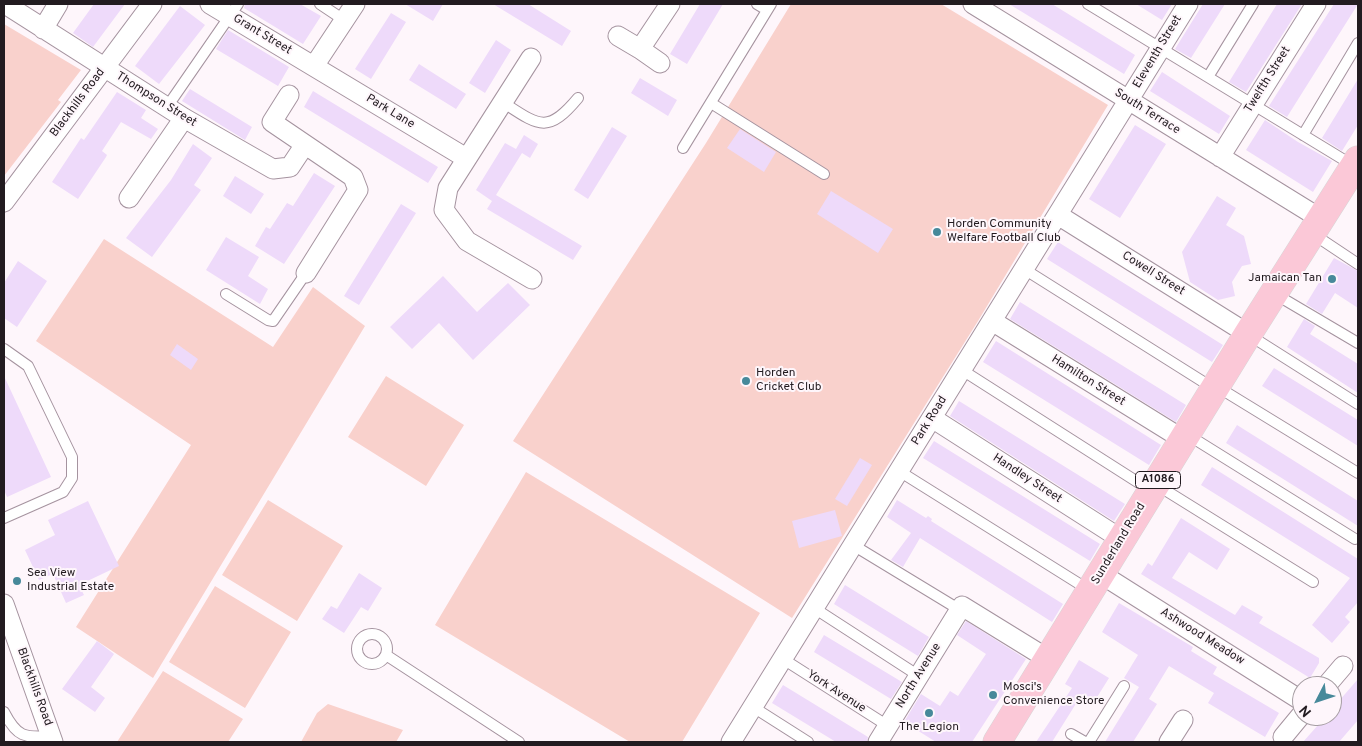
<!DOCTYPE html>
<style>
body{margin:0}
#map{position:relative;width:1362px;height:746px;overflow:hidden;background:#fef6fb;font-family:Overpass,sans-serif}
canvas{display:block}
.frame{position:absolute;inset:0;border:5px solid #221b20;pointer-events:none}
.north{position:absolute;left:1292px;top:676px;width:50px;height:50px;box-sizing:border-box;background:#fef6fb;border:1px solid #a69ea3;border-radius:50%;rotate:229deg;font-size:14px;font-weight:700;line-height:20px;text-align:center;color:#221b20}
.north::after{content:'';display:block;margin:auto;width:18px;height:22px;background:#47899a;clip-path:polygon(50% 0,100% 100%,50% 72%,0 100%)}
</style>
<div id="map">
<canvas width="1362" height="746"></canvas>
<div class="frame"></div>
<div class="north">N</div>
</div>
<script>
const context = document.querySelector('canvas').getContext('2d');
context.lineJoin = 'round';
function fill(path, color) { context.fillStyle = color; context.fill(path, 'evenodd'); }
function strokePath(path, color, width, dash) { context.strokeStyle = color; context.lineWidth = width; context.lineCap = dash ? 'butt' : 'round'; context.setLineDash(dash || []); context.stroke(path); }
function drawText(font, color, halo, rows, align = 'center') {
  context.font = font + ' Overpass,sans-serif'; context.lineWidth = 4; context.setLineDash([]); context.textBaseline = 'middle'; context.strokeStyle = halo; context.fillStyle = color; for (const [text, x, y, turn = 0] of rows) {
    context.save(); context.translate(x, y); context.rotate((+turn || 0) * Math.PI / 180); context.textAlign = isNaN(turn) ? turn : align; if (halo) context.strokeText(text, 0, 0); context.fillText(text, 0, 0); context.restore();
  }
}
fill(new Path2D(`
 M791 4H941L1108 105 978 321 792 618 513 441 706 143Z
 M4 24 81 70 58 100 61 102 4 176Z
 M104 239 273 347 313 287 365 326 153 678 76 627 191 445 36 341Z
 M386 376 464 425 426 486 348 437Z
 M526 472 760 613 682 742H630L435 625Z
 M268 500 343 546 297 621 222 575Z
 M215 586 291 632 245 708 169 662Z
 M163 671 243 719 228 742H117Z
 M328 704 403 730 396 742H301L317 713Z`), '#f9d1cc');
fill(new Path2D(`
 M94 4H125L93 47 73 33Z
 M245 4H300L321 16 303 44 244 8Z
 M405 4H443L433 21Z
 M493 4H528L571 31 562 46Z
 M700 4H723L687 64 670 54Z
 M1009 4H1052L1135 55 1124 74Z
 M1136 4H1172L1162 20Z
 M1203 4H1225L1191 58 1175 49Z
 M1277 4H1302L1246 92 1229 82Z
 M1334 4H1358L1287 117 1269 106Z
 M180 6 205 25 159 84 135 66Z
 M391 13 406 22 371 79 355 69Z
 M228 30 289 67 278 86 216 49Z
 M496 40 511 50 485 93 469 83Z
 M419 64 466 94 456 109 409 80Z
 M1162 72 1230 116 1219 134 1150 91Z
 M640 78 677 100 668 116 631 93Z
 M1358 79V125L1342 151 1322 138Z
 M190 89 252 127 245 140 182 101Z
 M313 91 438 167 428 183 304 107Z
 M117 92 146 110 141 118 158 129 151 139 121 122 102 151 107 155 106 157 78 199 52 182 81 138 84 140Z
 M1265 120 1298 142 1332 161 1313 192 1246 150Z
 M1135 125 1166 144 1120 218 1089 199Z
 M612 127 627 136 588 199 574 190Z
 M740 129 776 152 764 172 727 148Z
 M524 135 538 144 530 158 522 153 496 195 582 246 573 260 487 209 492 201 476 190 505 143 516 149Z
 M193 144 212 158 194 185 201 190 152 257 126 238 171 180Z
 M314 173 335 186 284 264 255 246 266 227 270 229 287 203 293 206Z
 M235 176 264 194 251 214 223 196Z
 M831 191 893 229 878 253 817 214Z
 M1217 196 1236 208 1226 225 1244 236 1251 264 1242 266 1232 282 1235 296 1218 300 1190 282 1182 252Z
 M401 204 416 213 359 305 344 296Z
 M226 237 259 257 248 276 268 289 260 304 206 270Z
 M1058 242 1223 345 1212 362 1047 259Z
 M1334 258 1358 271V308L1335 293 1322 314 1306 304Z
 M18 261 47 281 17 327 4 318V283Z
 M443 276 477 312 508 283 530 305 473 360 439 323 412 349 390 327Z
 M1020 302 1186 405 1176 422 1010 319Z
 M1304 319 1315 326 1310 334 1358 364V393L1287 347Z
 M996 341 1161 445 1149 465 983 362Z
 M177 344 198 359 191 370 170 355Z
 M1274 368 1358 420V446L1262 386Z
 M4 376 51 477 7 497 4 490Z
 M959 401 1125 504 1114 521 950 416Z
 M1237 425 1358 501V526L1226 443Z
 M934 441 1100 544 1090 561 923 458Z
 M860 458 872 465 847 506 835 499Z
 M1212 467 1358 559V602L1345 617 1350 622 1332 643 1312 625 1350 578 1201 485Z
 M897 500 926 518 928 516 932 519 931 521 1063 604 1052 622 920 538 903 567 891 560 911 533 887 517Z
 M88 501 119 566 79 585 84 595 66 603 53 574 39 580 25 550 55 535 48 520Z
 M835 510 842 536 799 548 792 521Z
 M1181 518 1230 549 1217 570 1189 552 1172 578 1235 615 1242 605 1263 617 1259 623 1319 658V663L1310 678 1141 574 1148 563 1152 566Z
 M359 573 382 588 368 611 361 607 344 633 322 619 331 606 337 609Z
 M845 585 929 637 918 656 834 604Z
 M1119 603 1193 647 1191 651 1217 667 1213 674 1279 713 1265 737 1208 703 1214 693 1169 666 1149 699 1157 704 1133 742H1105L1139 687 1124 678 1138 655 1102 632Z
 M966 621 1026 659 972 742H936L904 722 921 694 940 706 950 691 958 696 986 654 957 635Z
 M824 635 902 682 891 699 814 652Z
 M97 641 114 654 91 687 105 698 95 712 62 689Z
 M1079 660 1109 678 1094 702 1082 694 1052 742H1036L1072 688 1065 684Z
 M1358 679V720L1339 742H1303L1326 716H1332V709Z
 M783 685 868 737 867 742H836L772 703Z`), '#eedafa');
const lane = new Path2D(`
 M320 4 344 20
 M757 4 767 10
 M1088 4 1354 166
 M1208 77 1253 4
 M504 103C539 126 548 134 578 98
 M711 103 824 174
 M167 107 238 4
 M1303 135 1358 43
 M683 148 771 4
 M1313 234 1358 264
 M1024 269 1213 388
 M226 294 268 320 273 321 306 273
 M1275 294 1358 343
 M1249 335 1358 404
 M4 349 28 366 72 457V478L63 492 4 518
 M962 370 1150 490
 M1216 386 1358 473
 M1188 435 1355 539
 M899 471 1089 590
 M1157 485 1313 582
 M853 545 960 610
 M814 608 919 676
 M357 649a15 15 0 1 1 30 0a15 15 0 1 1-30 0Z
 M386 655 519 742
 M783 659 888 726
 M753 707 808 742
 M4 712C17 737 24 738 51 736
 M1071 734 1085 742
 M1089 742 1124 686`);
const street = new Path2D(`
 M5 4 184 118 273 169 290 167 304 146
 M210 4 466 158
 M973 4 1321 219
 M43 29 58 4
 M618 36 640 49
 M531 58 448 188 444 210 467 241 532 279
 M660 63 640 49 670 4
 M314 66 355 4
 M289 95 272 122 353 177 358 190 306 273
 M1220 157 1316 4
 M129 198 184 118
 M4 202 152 4
 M1058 215 1248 334
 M992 321 1184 440
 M932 418 1121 539
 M1101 574 1302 701
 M4 604 53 742
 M1326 686 1343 666
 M1283 737 1302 714
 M731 742 1188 4
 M878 742 962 606 1048 659
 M1169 742 1183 720`);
const primary = new Path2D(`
 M997 742 1248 334 1358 160`);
strokePath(lane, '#a5939f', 12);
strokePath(street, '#a5939f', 21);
strokePath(primary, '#d7d6d7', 29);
strokePath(lane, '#fff', 10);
strokePath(street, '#fff', 19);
strokePath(primary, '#fbc8d7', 28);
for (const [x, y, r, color] of [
 [937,232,5,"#47899a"],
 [1332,279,5,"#47899a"],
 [746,381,5,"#47899a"],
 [17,581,5,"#47899a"],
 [993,695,5,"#47899a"],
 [929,713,5,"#47899a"]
]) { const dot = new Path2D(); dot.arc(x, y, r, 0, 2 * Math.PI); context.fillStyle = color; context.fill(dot); strokePath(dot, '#fef6fb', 2); }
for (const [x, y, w] of [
 [1158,480,45]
]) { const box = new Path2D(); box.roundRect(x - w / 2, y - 8.5, w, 17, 4); context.fillStyle = '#fef6fb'; context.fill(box); strokePath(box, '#221b20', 1); }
drawText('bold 11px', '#221b20', null, [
 ["A1086",1158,480]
]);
drawText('12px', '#221b20', '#fef6fb', [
 ["Grant Street",262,35,31],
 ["Eleventh Street",1158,52,-59],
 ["Twelfth Street",1268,80,-58],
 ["Thompson Street",156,100,32],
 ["Blackhills Road",78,103,-53],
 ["Park Lane",390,112,31],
 ["South Terrace",1147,112,32],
 ["Cowell Street",1153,274,32],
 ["Hamilton Street",1088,381,32],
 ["Park Road",930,421,-58],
 ["Handley Street",1027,479,33],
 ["Sunderland Road",1119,544,-59],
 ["Ashwood Meadow",1202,637,32],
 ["North Avenue",919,676,-58],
 ["Blackhills Road",34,687,70],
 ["York Avenue",836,692,33]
]);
drawText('12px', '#221b20', '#fef6fb', [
 ["Horden Community",947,225],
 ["Welfare Football Club",947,239],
 ["Jamaican Tan",1322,279,"right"],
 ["Horden",756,374],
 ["Cricket Club",756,388],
 ["Sea View",27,574],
 ["Industrial Estate",27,588],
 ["Mosci's",1003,688],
 ["Convenience Store",1003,702],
 ["The Legion",929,728,"center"]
], 'left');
</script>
